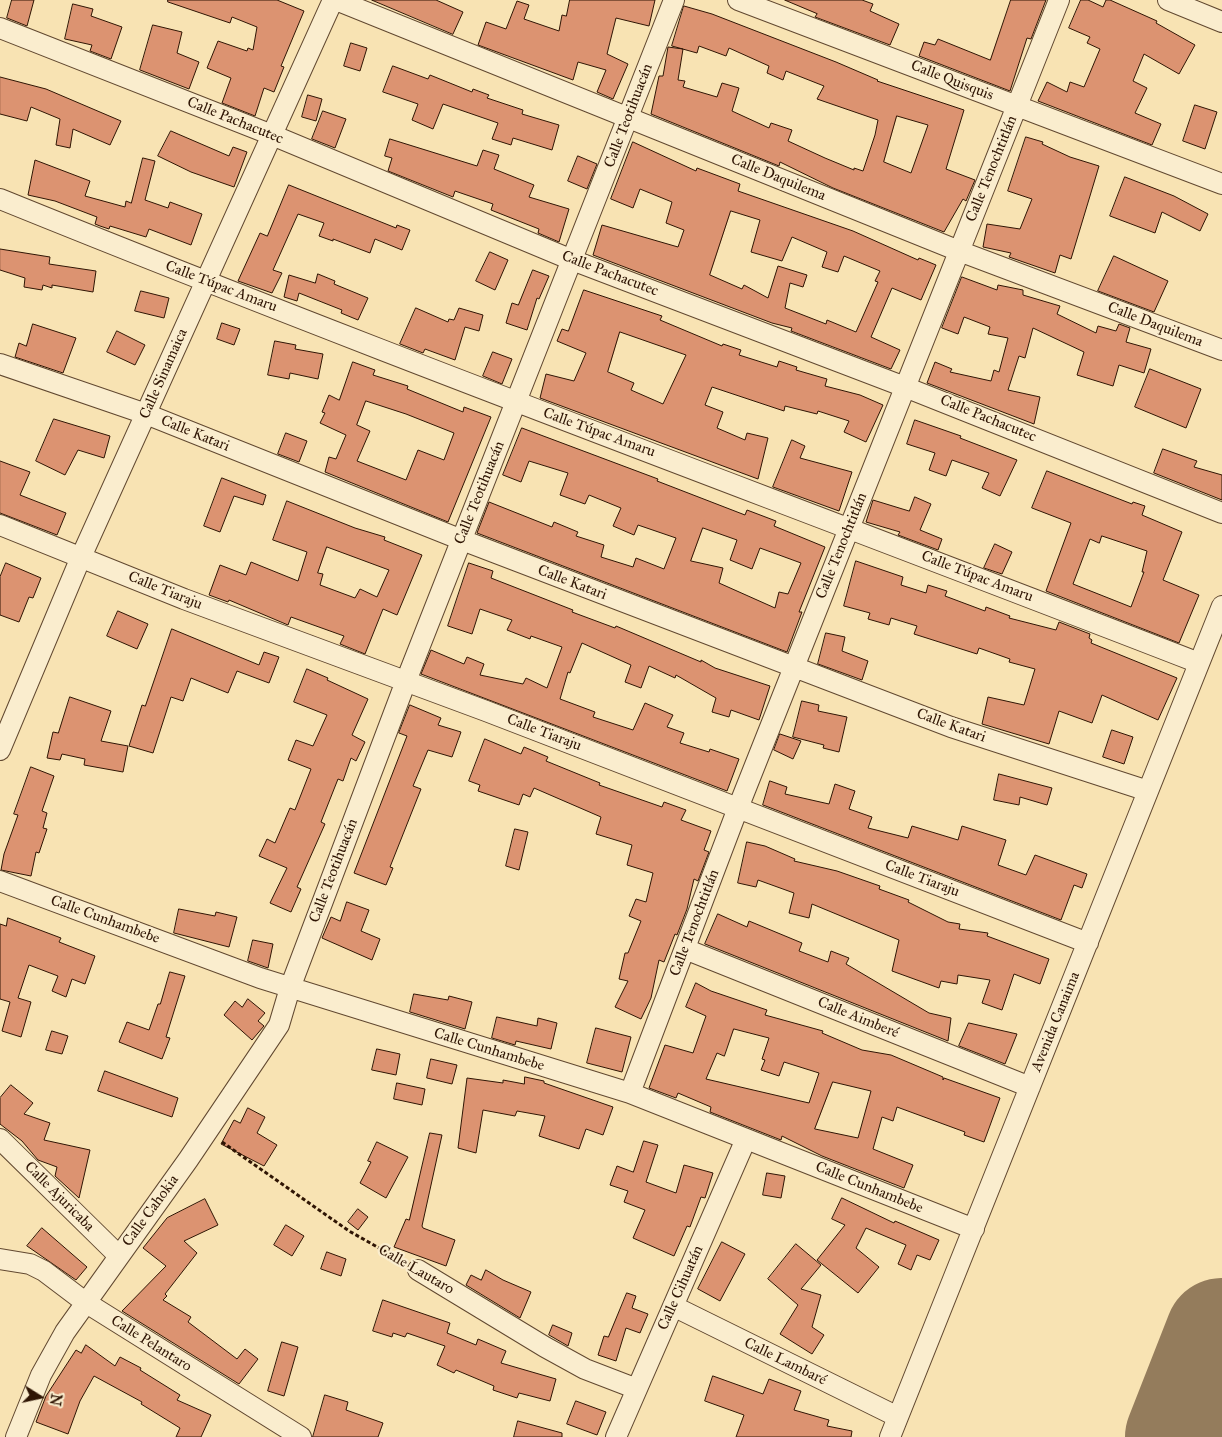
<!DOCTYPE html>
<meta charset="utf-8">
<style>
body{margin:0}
#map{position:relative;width:1222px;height:1437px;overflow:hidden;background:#f8e3b3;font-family:"IM FELL Great Primer",serif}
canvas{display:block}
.north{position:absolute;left:15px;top:1372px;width:50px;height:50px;-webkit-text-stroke:4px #faedce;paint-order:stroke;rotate:100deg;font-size:14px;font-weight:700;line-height:20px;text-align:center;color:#2f1504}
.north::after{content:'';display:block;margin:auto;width:18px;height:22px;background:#2f1504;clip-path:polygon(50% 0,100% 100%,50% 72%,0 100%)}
</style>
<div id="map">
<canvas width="1222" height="1437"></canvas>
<div class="north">N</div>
</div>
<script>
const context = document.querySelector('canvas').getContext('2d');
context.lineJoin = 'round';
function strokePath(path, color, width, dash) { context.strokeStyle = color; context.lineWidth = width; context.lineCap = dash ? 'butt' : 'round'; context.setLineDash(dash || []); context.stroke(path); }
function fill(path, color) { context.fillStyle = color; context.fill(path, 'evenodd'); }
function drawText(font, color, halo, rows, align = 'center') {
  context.font = font + ' "IM FELL Great Primer",serif'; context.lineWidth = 4.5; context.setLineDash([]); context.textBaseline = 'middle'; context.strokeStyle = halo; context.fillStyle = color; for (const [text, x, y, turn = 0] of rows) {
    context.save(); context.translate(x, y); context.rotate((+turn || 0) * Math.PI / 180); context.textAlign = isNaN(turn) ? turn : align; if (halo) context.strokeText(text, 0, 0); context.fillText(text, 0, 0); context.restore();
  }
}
strokePath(new Path2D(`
 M1182 1437 1222 1335`), '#947c5c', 114);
const building = new Path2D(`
 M12 0H34L27 26 7 18Z
 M168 0H277L304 11 281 66 284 67 274 92 264 88 255 116 222 103 231 78 207 68 218 41 247 51 248 48 253 50 257 27 232 17 230 23 168 2Z
 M372 0H436L463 12 453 34Z
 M570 0H655L649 26 616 18 607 54 628 64 613 99 597 92 606 70 578 62 573 80 478 45 486 22 506 29 517 1 529 5 524 19 559 31 562 15 566 16Z
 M785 0H862L873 4 870 11 899 24 890 45 815 17 817 14Z
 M1011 0H1046L1031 39 1027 38 1010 91 919 56 924 42 935 45 938 39 990 60Z
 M1081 0H1088L1103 7 1106 0H1110L1157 21 1156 23 1195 45 1179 74 1144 54 1133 81 1147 88 1135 113 1161 124 1152 145 1038 101 1047 82 1067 92 1070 82 1084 87 1100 49 1087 43 1090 37 1069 28Z
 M73 4 93 9 91 16 122 27 111 59 90 51 92 45 65 39Z
 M684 6 712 14 836 62 878 80 877 81 964 110 946 169 975 180 966 201 963 199 944 232 833 188 780 162 779 166 651 114 659 76H663L668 47 683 49 678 80 685 81 683 87 717 97 722 83 739 88 732 111 769 128 771 123 792 130 788 141 825 158 854 170V168L863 171 875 135 878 120 817 99 824 86 786 71 783 80 767 73 769 66 729 48 726 56 699 46 697 53 672 46ZM897 116 928 125 911 173 884 162Z
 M153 25 182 32 177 53 199 62 189 89 140 70Z
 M351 43 367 48 360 71 344 66Z
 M393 66 428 79 430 75 472 92 473 89 489 95 487 98 523 110 522 114 559 125 552 150 513 138 511 145 492 139 498 123 443 104 433 129 412 120 418 104 383 92Z
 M0 77 46 89 121 121 110 145 73 129 70 148 56 145 60 119 31 107 27 121 0 114Z
 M308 95 322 99 316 121 302 117Z
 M1195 105 1217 112 1205 149 1183 141Z
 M323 111 346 119 335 148 312 139Z
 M171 131 229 156 233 147 247 152 234 187 191 172 158 156Z
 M1026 137 1043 142 1042 144 1070 157 1099 166 1071 259 1060 255 1055 273 1009 257 1011 253 983 247 987 224 1020 229 1032 199 1008 191Z
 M390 139 477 166 483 150 499 155 494 169 534 185 529 197 569 209 559 242 538 233 539 229 491 210 493 204 455 191 453 197 388 171 392 158 385 156Z
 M633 142 696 171 697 168 740 184 738 191 853 231 918 260 919 258 936 265 921 300 892 288 871 337 900 350 891 369 791 331 792 328 772 323 593 255 602 225 678 247 684 230 666 223 672 202 640 189 633 208 611 199ZM731 211 760 220 751 252 782 261 792 237 827 252 822 267 838 272 844 256 880 271 875 281 878 282 856 332 827 320 826 324 785 308 790 283 803 287 807 275 778 266 768 298 744 285 742 289 710 275Z
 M578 156 597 164 587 189 568 181Z
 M143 158 155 161 145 200 168 208 170 202 202 214 191 245 149 229 146 237 110 226 109 229 100 226 95 224 97 217 55 201 28 195 35 160 90 181 85 196 125 207 126 201 131 203Z
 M1125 177 1174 196 1208 214 1200 231 1162 212 1155 233 1110 216Z
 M289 185 396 228 397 225 410 230 402 250 375 239 370 253 333 239V241L319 236 324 223 298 214 273 270 282 273 272 293 238 281 260 233 267 236Z
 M0 249 50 257 49 264 96 271 93 292 52 285V288L43 285 42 290 24 287 25 278 0 270Z
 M490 252 508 260 495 290 476 281Z
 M1114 256 1168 281 1154 312 1098 291Z
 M533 270 549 276 539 299 537 298 527 330 506 323 512 303 518 305Z
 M318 274 335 281 334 284 368 298 358 320 341 313 342 310 299 293 297 301 284 297 289 275 315 283Z
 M962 277 997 290 998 285 1023 290V295L1060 306 1057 314 1096 333 1098 326 1116 331 1119 324 1130 328 1126 342 1151 349 1144 373 1119 365 1113 386 1077 375 1084 352 1033 328 1025 358 1019 356 1008 390 1040 397 1034 424 927 383 935 362 952 369 950 372 991 381 994 370 999 372 1008 338 988 334 990 327 964 317 958 334 942 328Z
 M584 290 662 316 660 320 722 346 723 344 741 350 739 355 777 367 779 361 797 367 796 370 827 379 825 386 860 395 883 405 866 442 844 432 849 421 818 411 817 414 785 406 784 411 712 387 705 405 723 412 717 428 745 440 747 433 768 438 758 479 540 398 546 374 574 381 586 353 557 341 562 329 568 331ZM620 332 686 355 663 404 631 390 634 383 608 372Z
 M141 291 169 298 164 318 135 311Z
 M416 308 448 322 449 319 454 320 459 308 483 315 479 331 465 327 455 360 425 349 423 353 400 344Z
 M222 323 240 329 234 345 217 339Z
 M33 324 76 338 63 373 15 357 19 343 26 346Z
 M117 331 145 345 135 365 107 352Z
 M275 341 296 345 295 349 323 354 318 379 290 373 289 379 268 375Z
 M493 352 512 359 502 384 483 376Z
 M353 362 375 370 373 375 408 386 407 389 463 412 464 407 491 417 448 522 325 472 329 457 336 459 346 435 320 423 325 413 322 412 329 395 339 400ZM366 401 406 414 454 433 444 460 418 450 406 480 357 461 370 431 357 425Z
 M1150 369 1201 389 1186 428 1135 407Z
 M54 419 110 436 104 458 78 450 65 475 36 461Z
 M915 420 961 436 960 438 1017 460 1000 496 982 488 989 473 952 460 946 476 929 470 935 453 907 444Z
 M522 428 658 479 657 481 745 515 747 510 776 521 774 526 825 547 799 612H802L787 652 477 533 489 502 552 527 554 522 578 532 576 536 604 545 601 557 633 567 636 558 664 569 676 538 638 525 634 535 613 526 621 508 589 495 585 504 560 495 568 473 529 461 521 482 503 475ZM703 528 737 540 730 560 752 569 760 548 801 563 788 594 779 592 775 608 719 583 723 568 691 561Z
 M286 433 307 441 299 462 278 454Z
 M792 440 805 446 800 458 852 472 839 511 773 487Z
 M1163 449 1197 461 1194 467 1222 475V500L1154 473Z
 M0 461 30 472 20 495 66 513 57 535 0 513Z
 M1047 471 1132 504 1133 502 1145 506 1142 515 1182 532 1163 580 1199 595 1179 643 1046 591 1071 523 1032 508ZM1102 536 1147 551 1142 572H1144L1131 607 1073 584 1090 539 1099 543Z
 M222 478 266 495 263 505 234 496 220 532 204 526Z
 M915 497 931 504 920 530 942 539 938 550 898 535 900 532 866 522 873 500 909 511Z
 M287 501 355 528 385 537 384 540 422 555 397 615 383 609 365 654 340 644 344 636 291 617 288 625 229 600 228 602 209 595 220 565 246 575 251 562 298 581 307 552 273 540ZM327 547 389 570 377 597 360 589 355 598 320 585 323 574 318 573Z
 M995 544 1012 552 1002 574 984 568Z
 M856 561 903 577 901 585 926 593 928 585 947 591 945 596 985 611 986 607 1010 616 1009 618 1056 630 1059 622 1090 634 1089 638 1092 640 1091 643 1177 678 1158 720 1102 695 1092 723 1059 711 1049 744 982 724 988 697 1024 705 1035 669 1009 662 1010 659 979 648 977 654 914 634 917 626 891 618 889 625 868 619 870 613 844 606Z
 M6 563 41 578 33 598 29 597 19 622 0 615V577Z
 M469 563 493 571 491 578 573 610 572 612 615 628 616 626 701 662V660L715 668 770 686 759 720 731 710 729 717 712 712 716 698 676 675 675 678 649 666 641 688 625 682 631 665 582 643 570 673 568 672 560 699 595 712 593 717 633 730 645 703 673 715 667 727 684 733 680 743 709 752 710 749 739 759 727 791 421 674 431 650 464 664 467 657 484 664 480 675 523 684 526 678 547 688 562 647 531 636 530 639 507 630 512 620 480 609 472 634 448 626Z
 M118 611 148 624 137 649 107 636Z
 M172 629 259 665 264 652 279 657 269 683 237 671 228 693 191 678 183 701 171 697 153 753 129 746 142 705 145 706Z
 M826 633 845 637 842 651 868 661 862 680 818 664Z
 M307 669 328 678 327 680 368 699 352 735 365 742 356 761 351 758 343 781 338 779 321 822 325 824 297 887 301 889 291 912 270 903 287 868 259 856 267 839 275 843 290 808 295 810 311 769 288 760 296 740 313 746 327 715 294 702Z
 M70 697 111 711 101 741 128 746 123 772 84 765 85 759 62 754 60 760 47 758 53 732 58 733Z
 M802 701 819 705 818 711 847 717 839 752 823 748 824 745 793 737Z
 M410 705 441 718 438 725 461 732 452 757 428 750 413 786 421 789 390 867 393 868 386 885 354 873 407 736 399 733Z
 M1112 730 1133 737 1124 764 1103 757Z
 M780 734 801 741 793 759 774 750Z
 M485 739 521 754 524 747 548 757 546 761 600 783 599 785 662 807 664 802 686 810 681 820 711 831 704 850 709 852 698 881 694 879 687 909 677 935 675 934 664 962 659 960 651 998 641 1019 615 1007 628 981 619 979 625 953H628L641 921 629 916 636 899 646 902 653 873 627 865 632 845 596 834 601 817 534 788 530 797 523 794 519 805 478 791 480 785 469 781Z
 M31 767 54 776 42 811 47 813 43 828 47 829 39 853 36 852 31 876 1 870 4 854 18 815 14 814Z
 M999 774 1052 788 1047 805 1020 797 1019 805 994 800Z
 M770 781 787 787 785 794 829 804 835 784 855 791 849 809 872 817 868 828 908 838 912 826 958 840 962 826 1006 840 998 865 1026 875 1035 855 1087 874 1082 888 1074 885 1061 920 763 805Z
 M515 829 528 832 519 870 506 866Z
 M747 842 765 846 795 859 794 861 837 871 880 886 879 889 909 900 908 902 948 922 960 924 959 929 988 933 987 936 1049 959 1040 984 1014 974 1002 1010 982 1003 990 980 958 975 957 984 941 981 939 988 892 971 899 940 812 904 809 918 789 913 794 893 758 880 756 887 738 883Z
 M347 902 369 910 361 931 380 939 372 960 322 938 331 917 340 921Z
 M179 909 215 916 216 912 237 917 229 947 174 933Z
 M718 914 747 927 749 921 802 943 799 951 828 962 831 951 849 958 846 964 929 1013 951 1018 948 1041 705 944Z
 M8 918 61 938 59 942 95 956 85 984 72 979 66 997 52 991 58 976 29 965 18 998 31 1002 21 1037 2 1031 10 1002 0 999V924L6 926Z
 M253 940 273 944 268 968 248 961Z
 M170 972 185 976 166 1037 170 1038 162 1059 119 1042 127 1022 149 1030 158 1004H160Z
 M696 983 711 991 767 1010 765 1015 823 1031 822 1033 862 1050 891 1055 943 1077V1080L944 1078 1000 1098 984 1142 964 1135 965 1132 897 1107 893 1121 882 1117 873 1149 913 1165 904 1188 822 1156 782 1136 781 1140 710 1112 711 1107 678 1093 676 1098 649 1088 665 1045 693 1053 706 1016 686 1007ZM734 1029 769 1038 762 1059 765 1060 761 1070 779 1076 784 1062 819 1073 809 1103 706 1079 717 1053 724 1056ZM833 1082 871 1091 858 1138 815 1129Z
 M414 994 448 1000 449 996 472 1002 465 1029 410 1012Z
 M248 999 265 1013 258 1021 264 1026 252 1040 224 1015 235 1001 242 1007Z
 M497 1017 537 1026 538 1018 557 1023 551 1049 516 1041 515 1045 492 1038Z
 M969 1023 1017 1034 1005 1064 959 1046Z
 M596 1028 631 1037 622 1072 587 1063Z
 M52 1031 68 1036 62 1054 46 1050Z
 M377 1049 400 1054 396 1075 372 1070Z
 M431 1059 457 1065 452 1084 427 1078Z
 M105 1071 178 1098 172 1117 98 1091Z
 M525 1077 544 1081V1083L613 1107 603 1135 586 1129 579 1149 539 1136 545 1116 517 1111 515 1116 483 1110 476 1153 458 1148 467 1078 503 1083V1080L524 1084Z
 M397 1083 425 1089 422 1105 394 1099Z
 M11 1085 33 1103 24 1114 50 1123 44 1140 90 1150 79 1198 55 1176 57 1167 38 1160 22 1141 0 1124V1098Z
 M248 1108 265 1117 257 1133 277 1145 264 1166 221 1144 234 1120 240 1123Z
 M430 1133 442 1135 422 1226 423 1228 455 1240 446 1266 394 1247 406 1219 409 1220Z
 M644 1141 658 1145 646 1182 676 1193 684 1165 713 1173 705 1198 701 1197 690 1227 687 1226 674 1256 633 1238 645 1210 624 1202 628 1191 610 1185 617 1166 633 1172Z
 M377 1142 408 1157 386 1198 360 1183 371 1162 368 1161Z
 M767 1173 785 1176 781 1198 763 1195Z
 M842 1198 894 1223 895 1221 939 1240 930 1260 917 1255 911 1270 898 1264 906 1245 866 1228 856 1248 879 1267 858 1293 817 1260 845 1225 832 1219Z
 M205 1199 218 1225 184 1241 197 1253 165 1294 167 1296 163 1300 191 1317 188 1322 237 1359 245 1349 258 1359 239 1384 122 1311 166 1266 143 1248 167 1218Z
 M358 1209 368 1217 358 1230 348 1222Z
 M286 1225 304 1236 292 1256 274 1245Z
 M42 1228 87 1267 76 1280 27 1246Z
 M722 1242 745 1254 720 1301 698 1289Z
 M796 1244 821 1265 801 1289 821 1295 812 1327 824 1335 812 1354 780 1334 798 1305 768 1279Z
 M327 1252 346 1259 341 1276 321 1269Z
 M486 1270 503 1280 531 1292 520 1318 466 1285 471 1275 481 1280Z
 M627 1293 636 1296 632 1308 648 1314 640 1333 626 1328 616 1361 598 1355 604 1336 608 1337Z
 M383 1300 450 1323 447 1333 476 1345 478 1339 506 1351 501 1363 556 1379 550 1401 519 1393 517 1398 493 1390 494 1386 456 1370 454 1373 437 1365 445 1346 407 1333 405 1337 393 1333 392 1337 373 1331Z
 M553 1325 572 1333 568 1346 549 1335Z
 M282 1342 298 1347 284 1396 268 1391Z
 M86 1345 115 1366 120 1357 141 1368 140 1370 180 1395 177 1400 211 1415 201 1437H176L180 1428 141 1404 142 1402 94 1376 80 1401 68 1434 36 1422 46 1396 76 1350 81 1353Z
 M713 1376 763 1394 769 1379 801 1391 794 1410 829 1420 827 1426 852 1431 851 1437H736L744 1415 705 1401Z
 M325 1395 348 1402 346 1410 383 1423 378 1437H313Z
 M576 1401 606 1412 597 1435 567 1424Z
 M518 1421 562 1433V1437H514Z`);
fill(building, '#dc9371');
strokePath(building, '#2f1504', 1);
const minor = new Path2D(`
 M336 0 959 251 1222 350
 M738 0 1222 184
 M1168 0 1222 22
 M0 28 272 135 572 260 905 387 1222 513
 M0 199C397 360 800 508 1199 663
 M0 364 146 414 462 540 951 727 1148 791
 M0 525 184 599 486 711 1088 943
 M0 750 81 557 333 0
 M0 881 260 978 630 1093 974 1229
 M685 949 1030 1087
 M630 1093 738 808 1059 0
 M0 1139 118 1255
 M0 1259 30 1264 44 1271 85 1302 301 1437
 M418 1270 545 1347 585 1369 637 1389
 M673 1306 898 1417
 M16 1437 41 1375 65 1332 188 1160 279 1025 290 988 406 681 674 0
 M616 1437 746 1139
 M890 1437 1222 606`);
strokePath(minor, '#614830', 22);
strokePath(new Path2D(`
 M222 1142 349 1231 404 1262`), '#2f1504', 3, [4, 2.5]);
strokePath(minor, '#faedce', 20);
drawText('15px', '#2f1504', '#faedce', [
 ["Calle Quisquis",952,81,21],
 ["Calle Teotihuacán",629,116,-69],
 ["Calle Pachacutec",235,121,22],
 ["Calle Tenochtitlán",992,169,-68],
 ["Calle Daquilema",778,178,22],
 ["Calle Pachacutec",610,274,21],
 ["Calle Túpac Amaru",221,287,21],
 ["Calle Daquilema",1155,325,21],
 ["Calle Sinamaica",164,374,-66],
 ["Calle Pachacutec",988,419,22],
 ["Calle Túpac Amaru",599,433,20],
 ["Calle Katari",195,434,22],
 ["Calle Teotihuacán",480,493,-68],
 ["Calle Tenochtitlán",842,546,-68],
 ["Calle Túpac Amaru",977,577,21],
 ["Calle Katari",572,583,21],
 ["Calle Tiaraju",165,591,22],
 ["Calle Katari",951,726,20],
 ["Calle Tiaraju",544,733,21],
 ["Calle Teotihuacán",334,871,-69],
 ["Calle Tiaraju",922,879,21],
 ["Calle Cunhambebe",105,920,20],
 ["Calle Tenochtitlán",695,923,-69],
 ["Calle Aimberé",858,1018,22],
 ["Avenida Canaima",1056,1022,-68],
 ["Calle Cunhambebe",489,1050,17],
 ["Calle Cunhambebe",869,1188,22],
 ["Calle Ajuricaba",59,1197,45],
 ["Calle Cahokia",151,1211,-54],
 ["Calle Lautaro",416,1270,30],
 ["Calle Cihuatán",681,1288,-66],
 ["Calle Pelantaro",151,1344,32],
 ["Calle Lambaré",785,1362,26]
]);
</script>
